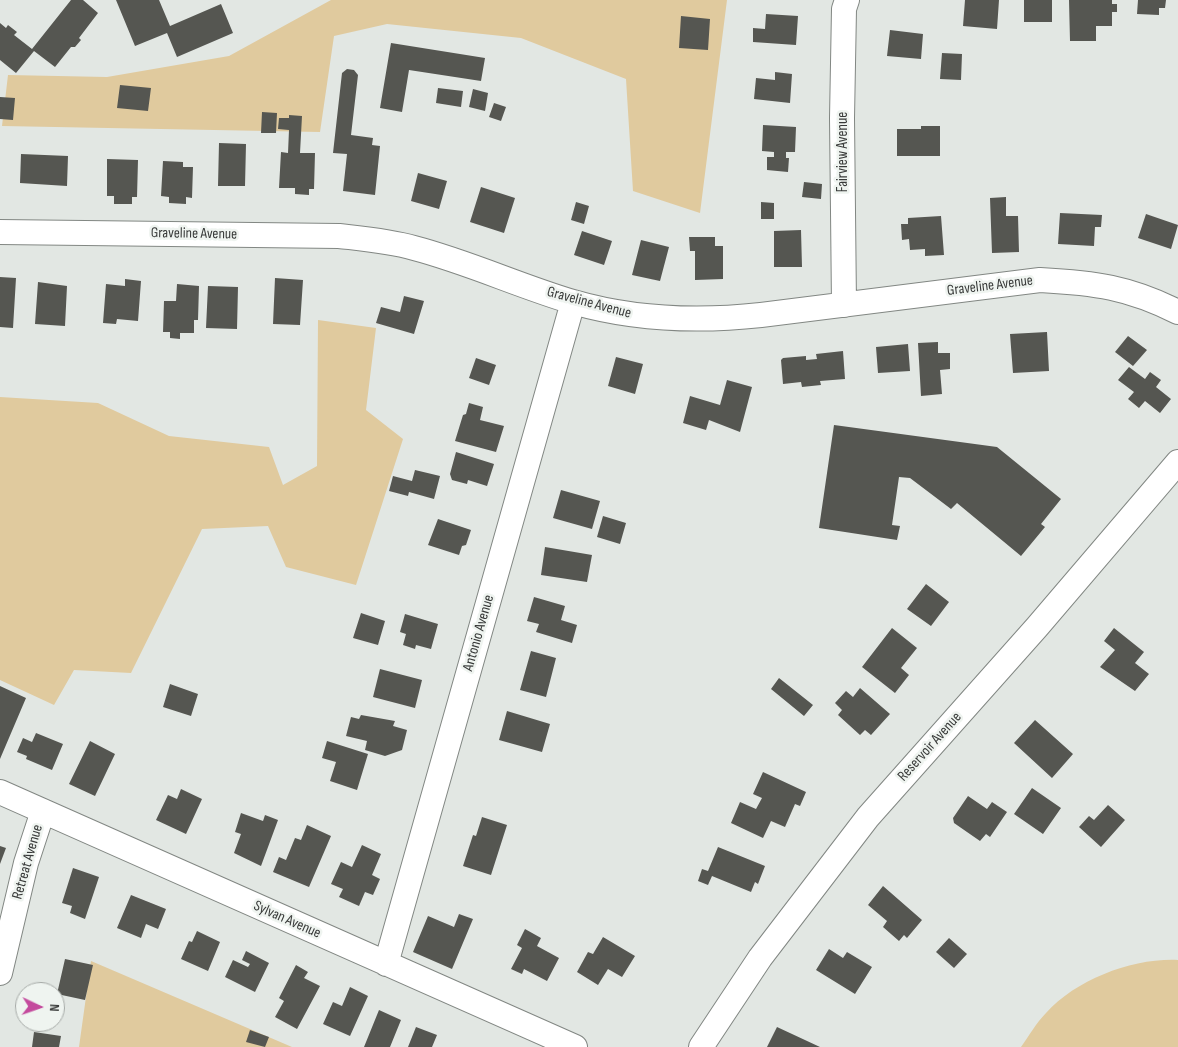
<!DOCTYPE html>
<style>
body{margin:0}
#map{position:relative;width:1178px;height:1047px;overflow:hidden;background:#e2e7e3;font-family:"Sofia Sans Condensed",sans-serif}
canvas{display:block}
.north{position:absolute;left:15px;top:982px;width:50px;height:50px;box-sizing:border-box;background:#eff4f0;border:1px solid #a6aaa7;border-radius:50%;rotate:93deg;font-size:14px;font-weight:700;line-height:20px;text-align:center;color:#383a39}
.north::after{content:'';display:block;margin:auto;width:18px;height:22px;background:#c44a9d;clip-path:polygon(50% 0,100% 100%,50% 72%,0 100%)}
</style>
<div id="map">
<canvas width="1178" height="1047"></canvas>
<div class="north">N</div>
</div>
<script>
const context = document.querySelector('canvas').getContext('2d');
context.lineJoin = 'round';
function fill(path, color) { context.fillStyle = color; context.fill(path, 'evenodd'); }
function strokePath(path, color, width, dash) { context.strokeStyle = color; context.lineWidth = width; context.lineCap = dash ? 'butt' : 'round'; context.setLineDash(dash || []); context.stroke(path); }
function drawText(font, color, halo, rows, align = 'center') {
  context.font = font + ' "Sofia Sans Condensed",sans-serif'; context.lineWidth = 5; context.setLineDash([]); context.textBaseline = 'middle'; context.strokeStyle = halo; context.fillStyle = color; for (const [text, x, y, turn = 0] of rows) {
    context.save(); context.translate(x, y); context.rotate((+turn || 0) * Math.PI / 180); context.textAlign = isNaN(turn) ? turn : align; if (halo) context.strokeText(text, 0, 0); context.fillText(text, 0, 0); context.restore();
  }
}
fill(new Path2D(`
 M331 0H727L700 213 633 191 626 79 521 38 387 24 334 36 320 132 2 126 8 75 107 77 229 56Z
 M318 320 376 328 366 410 403 439 356 585 286 567 268 526 202 529 131 673 74 670 54 705 0 680V397L98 403 169 436 269 447 283 485 317 466Z
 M1178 960V1047H1021C1029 1036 1036 1023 1046 1013 1077 979 1133 958 1178 960Z
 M91 961 292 1047H79Z`), '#e0ca9e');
fill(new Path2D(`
 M71 0H83L98 13 79 38 81 40 75 47H71L55 67 34 51 16 73 0 60V23L6 28 8 25 17 32 14 35 32 49Z
 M116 0H159L170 26 221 4 233 33 177 57 167 33 135 46Z
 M965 0H999L997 29 963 26Z
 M1024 0H1052V22H1024Z
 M1069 0H1112V4H1117V12H1112V26H1096V41H1070Z
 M1138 0H1166L1165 8H1159V15L1137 14Z
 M766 14 798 16 796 45 753 42V28L765 29Z
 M681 16 710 19 708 50 679 48Z
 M890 30 923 34 921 59 887 56Z
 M391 43 485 58 481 81 409 70 402 112 380 108Z
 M942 53 962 54 961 80 940 79Z
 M347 69 354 70 358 75 351 135 373 138 372 145 380 146 375 195 343 191 347 154 333 153 342 73Z
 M775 72 792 74 790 103 754 99 756 78 775 80Z
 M120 85 151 88 148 111 117 108Z
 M438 88 463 91 461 107 436 103Z
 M473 89 488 93 485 111 469 107Z
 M0 97 15 98 13 120 0 119Z
 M494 103 506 107 501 121 489 117Z
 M262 112 277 113 276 133H261Z
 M289 115 302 116 300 153H315L314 189H309V195L295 194V188H279L281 152 288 153 289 130 278 129 279 118H289Z
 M763 125 796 127 795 152H786V158H789L788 172 767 170V157H774V152L762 151Z
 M921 126H940V156H897V129H921Z
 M219 143 246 144 245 186H218Z
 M21 154 68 156 67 186 20 183Z
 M107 159 138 160 137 197H132V204H114V196H107Z
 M163 161 183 162V167H193L192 198 186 197V204L169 203V197L161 196Z
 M418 173 447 181 439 209 411 201Z
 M804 182 822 184 821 199 802 197Z
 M481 187 515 198 504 233 470 222Z
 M1006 197V216H1018L1019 252 992 253 990 198Z
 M576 202 589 206 584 224 571 220Z
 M761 202 774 203V219H761Z
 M1060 213 1102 215 1101 227H1095L1094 246 1058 244Z
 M1146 214 1178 225 1171 249 1138 238Z
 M941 216 944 255 925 256V249L910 250 909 239 902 240 901 224H908V218Z
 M801 230 802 267H774V231Z
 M582 231 612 241 604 265 574 255Z
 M689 237H715V246H723V279L695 280V251H690Z
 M641 240 669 247 660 281 632 275Z
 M0 277 16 278 13 328 0 327Z
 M275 278 303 280 300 325 273 324Z
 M125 279 141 281 138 321 117 319 116 324 103 323 106 284 125 286Z
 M38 282 67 286 65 326 35 324Z
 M177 284 199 286 198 320H194V333H180V339L170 338V332H163L164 301H176Z
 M208 286 238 287 237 329 206 328Z
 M404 296 424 301 414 334 376 323 381 307 400 312Z
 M1047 332 1049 371 1013 373 1010 334Z
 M1128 336 1147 350 1133 366 1115 352Z
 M938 342V353H950V369L940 370 942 394 921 396 918 343Z
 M908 344 910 371 878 373 876 347Z
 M843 351 845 379 820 381 821 385 802 387 801 382 783 384 781 360 783 358 806 356V360L817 359 816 354Z
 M616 357 643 364 635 394 608 386Z
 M476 358 496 365 489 385 469 378Z
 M1129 367 1145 379 1150 372 1161 380 1156 387 1171 399 1160 413 1145 401 1139 408 1128 399 1134 392 1118 380Z
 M727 380 752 387 740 432 709 420 706 430 683 423 690 396 720 405Z
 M469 403 483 407 480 420 504 426 496 452 455 441 463 415 466 414Z
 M834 425 997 447 1061 499 1041 524 1045 527 1021 556 957 503 951 509 910 478 899 477 892 525 900 526 897 540 819 528Z
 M456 452 494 464 487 486 468 480 467 484 452 480 450 474Z
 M415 470 440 476 434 499 409 492 408 496 389 491 393 476 412 481Z
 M561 490 600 501 592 529 553 518Z
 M603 516 626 523 620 544 597 537Z
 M438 519 471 530 466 545 462 546 459 555 428 545Z
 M545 547 592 555 587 582 541 575Z
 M926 584 949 602 931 626 907 609Z
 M534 597 565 606 561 620 577 625 572 643 536 632 539 624 527 621Z
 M361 613 385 621 378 645 353 638Z
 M405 614 438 624 431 649 416 645 415 649 403 645 406 634 400 632Z
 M892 628 917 648 901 668 909 675 895 693 862 667Z
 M1114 628 1144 652 1135 663 1149 674 1135 691 1100 667 1115 650 1104 641Z
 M531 651 556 658 546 697 520 690Z
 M380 669 422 680 415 708 373 697Z
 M779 678 813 705 804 716 771 689Z
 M170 684 198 694 191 716 163 707Z
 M0 686 26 698 0 759Z
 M860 688 890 714 871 735 865 730 860 735 838 715 842 710 835 703 846 691 853 697Z
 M507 711 550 724 542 752 499 740Z
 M361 715 395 721 393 726 407 730 402 750 385 756 365 750 367 741 346 736 351 717 359 719Z
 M1035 720 1073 754 1052 778 1014 743Z
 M36 733 63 744 52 770 26 759 27 756 17 752 23 738 32 742Z
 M90 741 115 754 95 796 69 784Z
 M327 741 368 754 357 790 330 781 336 762 322 758Z
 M763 772 806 792 800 806 795 804 785 827 771 821 763 838 731 823 740 802 756 809 762 798 753 794Z
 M1032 788 1061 808 1043 834 1014 814Z
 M181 789 202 799 186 834 156 820 168 795 177 799Z
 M968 796 987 809 992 802 1007 812 990 837 986 834 980 841 954 823 953 818Z
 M1108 805 1125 820 1101 847 1079 827 1089 816 1094 820Z
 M241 813 263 821 265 815 278 820 261 866 234 853 241 834 235 832Z
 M482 817 507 825 491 875 463 866 473 835 476 836Z
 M307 825 331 836 309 887 273 872 279 857 286 860 295 838 301 840Z
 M362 845 381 854 372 875 380 879 373 895 365 892 359 906 339 897 343 889 331 884 341 862 352 867Z
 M0 846 6 848 0 864Z
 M718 847 765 866 758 884 755 882 751 892 712 876 708 885 698 881 702 869 708 871Z
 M73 868 99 877 85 919 70 913 72 906 62 903Z
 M883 886 922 920 907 938 904 935 899 941 883 927 887 921 868 905Z
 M131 895 166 909 158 929 146 924 141 938 117 928Z
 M459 914 473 919 452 969 413 952 428 916 454 927Z
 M525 929 541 938 537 946 559 958 547 981 524 969 522 974 511 969 522 948 517 945Z
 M197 931 220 942 208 971 181 959 189 941 192 942Z
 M603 937 635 956 622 977 608 969 598 985 577 972 588 952 593 954Z
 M949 938 967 954 954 968 936 952Z
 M829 949 843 958 847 952 872 967 855 994 816 970Z
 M246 951 269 963 255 992 225 977 233 960 248 967 250 964 242 960Z
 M65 959 93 965 85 1000 57 994Z
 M296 965 308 972 304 978 320 986 297 1029 275 1017 284 1001 279 998Z
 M350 987 368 996 350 1036 323 1024 333 1002 342 1006Z
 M379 1010 401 1020 390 1047H364Z
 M416 1027 437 1035 432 1047H408Z
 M777 1027 820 1047H767Z
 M250 1030 269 1037 265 1047 246 1042Z
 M34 1032 61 1036 59 1047H32Z`), '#555651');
const minor = new Path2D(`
 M0 232 339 236C365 239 389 241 414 248 468 262 519 286 573 302 635 320 697 322 761 315L1040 280C1095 283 1128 287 1178 312
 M844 305 842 118 844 9 847 0
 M0 792 575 1047
 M386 964 573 302
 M0 973 26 863 43 811
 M701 1047 760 958 868 817 1037 627 1178 462`);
strokePath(minor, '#828783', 26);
strokePath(minor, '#fff', 24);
drawText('15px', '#383a39', '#eff4f0', [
 ["Fairview Avenue",843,152,-90],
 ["Graveline Avenue",194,234,1],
 ["Graveline Avenue",990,286,-7],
 ["Graveline Avenue",589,303,15],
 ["Antonio Avenue",479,633,-74],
 ["Reservoir Avenue",930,747,-48],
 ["Retreat Avenue",28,862,-74],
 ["Sylvan Avenue",287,920,24]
]);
</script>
